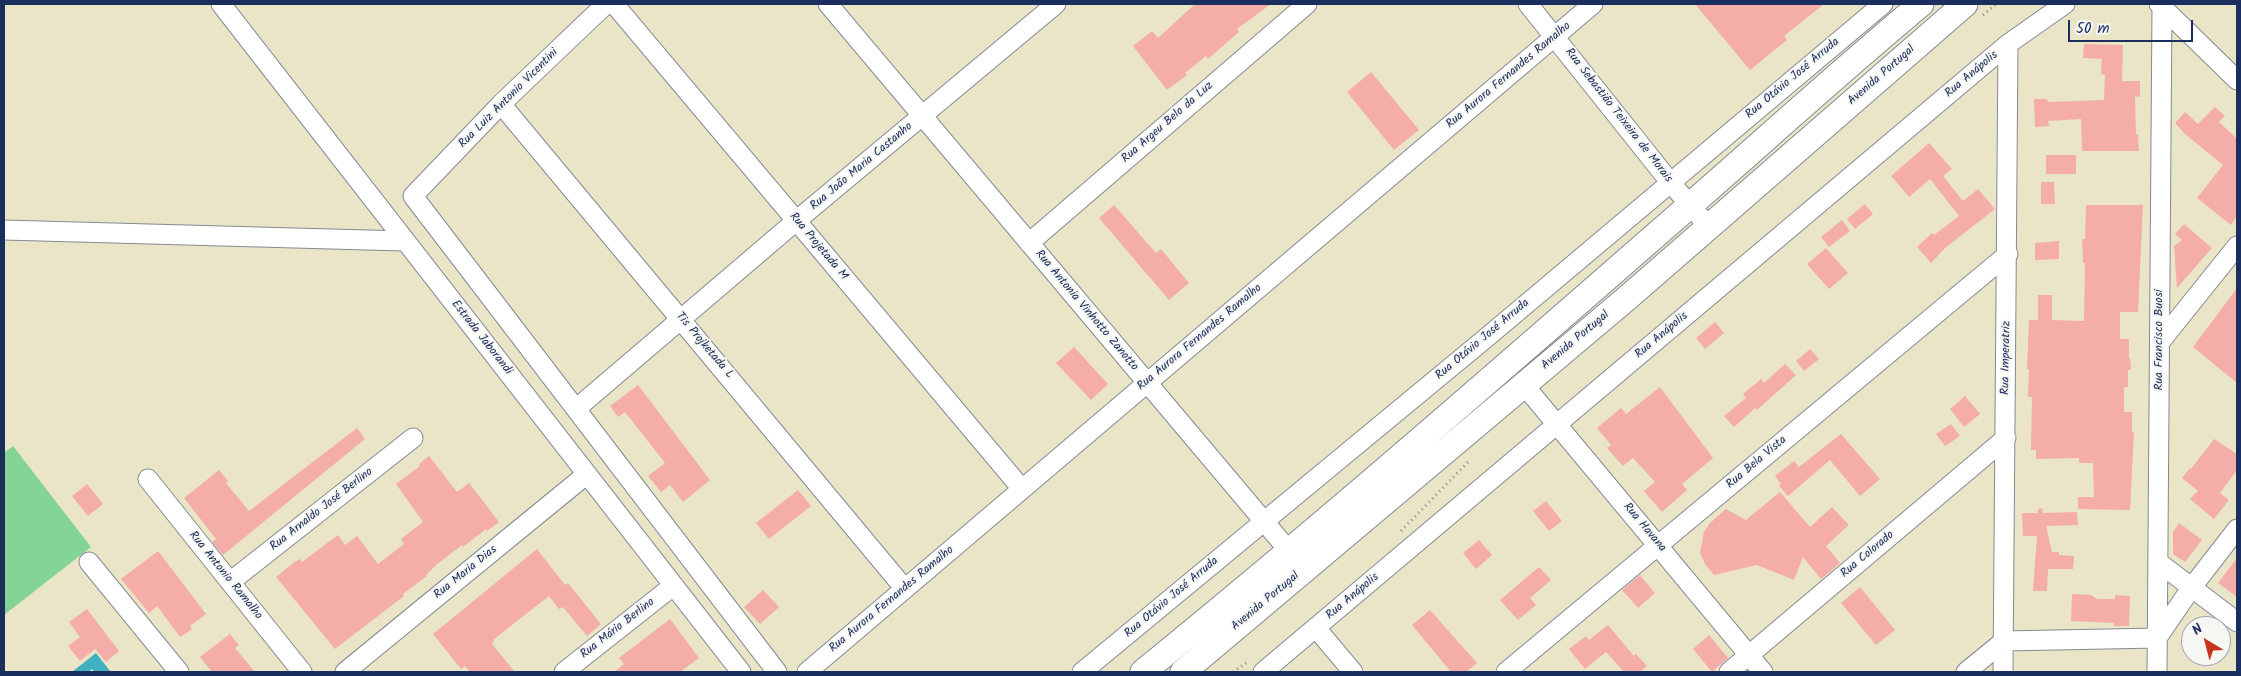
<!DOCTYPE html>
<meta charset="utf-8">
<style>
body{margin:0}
#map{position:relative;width:2241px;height:676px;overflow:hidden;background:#ebe5c8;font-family:Kalam,sans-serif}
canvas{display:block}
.frame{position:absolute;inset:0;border:5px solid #1b2f5e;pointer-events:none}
.north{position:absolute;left:2181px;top:616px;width:50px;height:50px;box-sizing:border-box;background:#f6f6f2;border:1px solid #9ea6b7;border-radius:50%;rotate:323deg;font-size:14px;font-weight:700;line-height:20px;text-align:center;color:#1b2f5e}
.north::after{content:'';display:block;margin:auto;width:18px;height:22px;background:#c8321e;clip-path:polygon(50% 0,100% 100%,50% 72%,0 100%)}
.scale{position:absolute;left:2068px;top:20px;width:125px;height:22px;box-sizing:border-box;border:2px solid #1b2f5e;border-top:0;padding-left:6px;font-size:15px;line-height:18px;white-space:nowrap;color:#1b2f5e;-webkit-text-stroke:4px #f6f6f2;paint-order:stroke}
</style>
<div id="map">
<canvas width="2241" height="676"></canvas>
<div class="frame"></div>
<div class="north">N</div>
<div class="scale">50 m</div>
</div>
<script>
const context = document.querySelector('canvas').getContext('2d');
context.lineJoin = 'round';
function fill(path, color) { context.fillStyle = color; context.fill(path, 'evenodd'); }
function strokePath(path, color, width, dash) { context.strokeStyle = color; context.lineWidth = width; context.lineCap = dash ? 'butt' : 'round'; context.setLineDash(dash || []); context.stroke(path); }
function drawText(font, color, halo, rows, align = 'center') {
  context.font = font + ' Kalam,sans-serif'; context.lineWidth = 4; context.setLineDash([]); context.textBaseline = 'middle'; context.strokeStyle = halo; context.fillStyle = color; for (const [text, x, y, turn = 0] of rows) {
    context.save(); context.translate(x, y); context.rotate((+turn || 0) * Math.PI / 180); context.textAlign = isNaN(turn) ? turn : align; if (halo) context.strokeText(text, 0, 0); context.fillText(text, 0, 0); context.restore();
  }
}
fill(new Path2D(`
 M13 446 91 547 4 615V453Z`), '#83d495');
fill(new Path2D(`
 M96 653 110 671 95 672 92 669 88 672H72Z`), '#41b0be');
fill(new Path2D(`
 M1195 4H1271L1237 29 1239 32 1223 46 1208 59 1206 56 1185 73 1187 75 1167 90 1133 46 1152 31 1158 38Z
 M1695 4H1824L1784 36 1787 40 1750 70Z
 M2084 44 2123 45 2122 81H2140V97L2135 96 2136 134H2138L2139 151H2082L2081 119 2048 121 2049 126 2035 127 2034 99H2047L2048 102 2104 100 2105 75 2101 74 2102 59 2083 58Z
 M1371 72 1419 130 1394 150 1347 92Z
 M2215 107 2225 116 2219 122 2237 139V216L2231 225 2197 198 2223 165 2185 134 2175 123 2185 112 2198 124Z
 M1929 143 1952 169 1943 176 1963 201 1978 189 1995 209 1945 248 1931 263 1917 247 1932 233 1934 235 1959 216 1930 179 1909 197 1891 176Z
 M2046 155H2076V174H2046Z
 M2041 182H2054L2055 204H2041Z
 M1865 204 1873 214 1855 229 1847 219Z
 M1114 205 1156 253 1161 249 1189 283 1169 300 1099 218Z
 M2086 205H2143L2138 312H2120V339H2129V358H2130L2131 370H2128V387H2124V412H2132V432H2134L2130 510 2078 509V497H2094L2093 463H2079V458L2036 459V450H2031L2032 397H2028L2029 369H2027L2029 320H2038V295H2052V320L2084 321 2085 263H2083L2082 239H2085Z
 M1842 220 1850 231 1829 247 1821 237Z
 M2184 224 2212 248 2177 288 2174 246 2182 240 2175 234Z
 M2059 241V259L2035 260V243Z
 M1826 248 1848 273 1829 289 1807 264Z
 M2237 288V383L2193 347Z
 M1715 322 1724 333 1705 349 1696 338Z
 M1074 347 1108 384 1091 400 1056 363Z
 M1810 349 1819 359 1804 371 1796 361Z
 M1785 364 1796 375 1757 410 1755 408 1734 427 1724 416 1746 398 1743 394 1761 379 1764 383Z
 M638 385 710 480 683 502 670 485 661 492 648 476 665 463 625 412 618 417 610 406Z
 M1660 387 1713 458 1682 484 1687 490 1662 512 1644 491 1655 482 1633 458 1623 466 1607 448 1611 445 1597 428 1621 408 1626 414Z
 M1965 396 1980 414 1964 427 1950 409Z
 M1951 424 1960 436 1945 446 1936 434Z
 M357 428 365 439 223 555 212 542 216 539 184 498 219 470 228 481 226 483 249 511Z
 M1841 434 1880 479 1860 496 1830 460 1788 496 1779 486 1781 484 1775 476 1794 461 1799 467Z
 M2214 439 2237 454V470L2220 493 2229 500 2214 519 2190 499 2198 491 2182 478 2190 468 2191 469Z
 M429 456 457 492 469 483 499 522 487 531 486 529 463 547 462 545 436 565 426 575 427 576 403 594 404 596 335 649 276 577 296 561 300 559 302 562 338 535 345 545 357 536 378 564 404 544 401 539 423 522 396 484 420 466 419 464Z
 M87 484 103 504 88 516 72 496Z
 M798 490 811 506 769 539 756 523Z
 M1780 492 1810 527 1832 507 1849 525 1826 546 1840 563 1821 579 1803 557 1794 580 1757 565 1714 575 1705 564 1700 553 1704 532 1710 523 1726 509 1746 520Z
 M1546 501 1562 521 1549 531 1533 511Z
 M2042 508 2043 513 2077 512 2078 525 2046 526 2052 552H2059V555L2074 556 2073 569H2048L2047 591H2033L2037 536H2023L2022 513H2038V509Z
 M2179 523 2202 540 2185 562 2173 554V532Z
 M1479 540 1492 555 1476 569 1463 553Z
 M537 549 565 585 568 583 601 624 587 636 563 607 559 609 549 596 493 640 494 641 492 644 515 672H470L465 666 461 669 433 634Z
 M158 551 206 614 190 626 192 629 180 637 157 606 149 613 121 579Z
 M2237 558V597L2218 583Z
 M1539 567 1551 580 1530 598 1536 605 1518 620 1500 600Z
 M1640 575 1655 593 1638 608 1622 590Z
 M1860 587 1895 630 1876 645 1841 603Z
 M763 590 779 607 760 624 744 607Z
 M2072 594 2091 595 2097 599H2115V595L2130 596 2129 626H2114V623L2071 621Z
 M87 609 119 651 106 662 95 649 80 661 68 646 80 637 69 622Z
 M1430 610 1477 663 1466 672H1451L1412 625Z
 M670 619 699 658 680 672H614L624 664 619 658Z
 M1608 625 1634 656 1636 654 1647 666 1640 672H1624L1606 652 1585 669 1569 649 1586 636 1589 640Z
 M230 634 239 645 235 648 255 672H212L200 657Z
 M1709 635 1728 658 1712 672 1693 649Z`), '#f4ada8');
const minor = new Path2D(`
 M221 4 741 672
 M606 4 501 104 413 196 777 672
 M614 4 1022 489
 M828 4 1289 551
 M1528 4 1670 182 1709 227
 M2159 4 2237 80
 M501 104 905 589
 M4 230 404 241
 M1029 243 1307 4
 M2160 342 2237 246
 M1524 385 1763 672
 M577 408 796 221 1056 4
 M148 479 302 672
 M89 562 179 672
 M2158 562 2237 622
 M230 582 413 438
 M1316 628 1353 672
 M345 672 587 474
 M564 672 673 586
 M807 672 1593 4
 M1082 672 1486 338 1883 4
 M1263 672 2008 44 2065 4
 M1506 672 2008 254
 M1729 672 2006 438
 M1966 672 2004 641 2157 638 2192 587 2237 529
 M2003 672 2008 44
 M2157 672 2162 7`);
const major = new Path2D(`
 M1143 672C1328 522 1508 364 1688 207 1766 139 1842 70 1921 4
 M1183 672 1626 299 1965 4`);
strokePath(minor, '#838a93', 21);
strokePath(major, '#838a93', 27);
strokePath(new Path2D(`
 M1983 15 1996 4
 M1401 531 1470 460
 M1233 672 1249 661`), '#838a93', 3, [1, 4]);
strokePath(minor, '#fff', 19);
strokePath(major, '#fff', 25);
drawText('12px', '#1b2f5e', '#f6f6f2', [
 ["Rua Anápolis",1972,75,-40],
 ["Rua Aurora Fernandes Ramalho",1509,76,-40],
 ["Avenida Portugal",1882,76,-41],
 ["Rua Otávio José Arruda",1793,79,-40],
 ["Rua Luiz Antonio Vicentini",509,99,-45],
 ["Rua Sebastião Teixeira de Morais",1618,116,52],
 ["Rua Argeu Belo da Luz",1168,123,-41],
 ["Rua João Maria Castanho",862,167,-40],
 ["Rua Projetada M",818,247,50],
 ["Rua Antonia Vinhotto Zanotto",1086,311,50],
 ["Rua Anápolis",1662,336,-40],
 ["Estrada Jaborandi",481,338,52],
 ["Rua Aurora Fernandes Ramalho",1200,338,-40],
 ["Rua Otávio José Arruda",1483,340,-40],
 ["Rua Francisco Buosi",2160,340,-90],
 ["Avenida Portugal",1576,341,-40],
 ["Tis Projketada L",704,346,50],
 ["Rua Imperatriz",2007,358,-89],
 ["Rua Bela Vista",1757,463,-40],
 ["Rua Arnaldo José Berlino",322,510,-38],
 ["Rua Havana",1644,528,50],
 ["Rua Colorado",1868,555,-40],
 ["Rua Maria Dias",466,573,-39],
 ["Rua Antonio Ramalho",225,576,51],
 ["Rua Anápolis",1353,597,-40],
 ["Rua Otávio José Arruda",1172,598,-40],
 ["Rua Aurora Fernandes Ramalho",892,600,-40],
 ["Avenida Portugal",1266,602,-40],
 ["Rua Mário Berlino",618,629,-38]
]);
</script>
